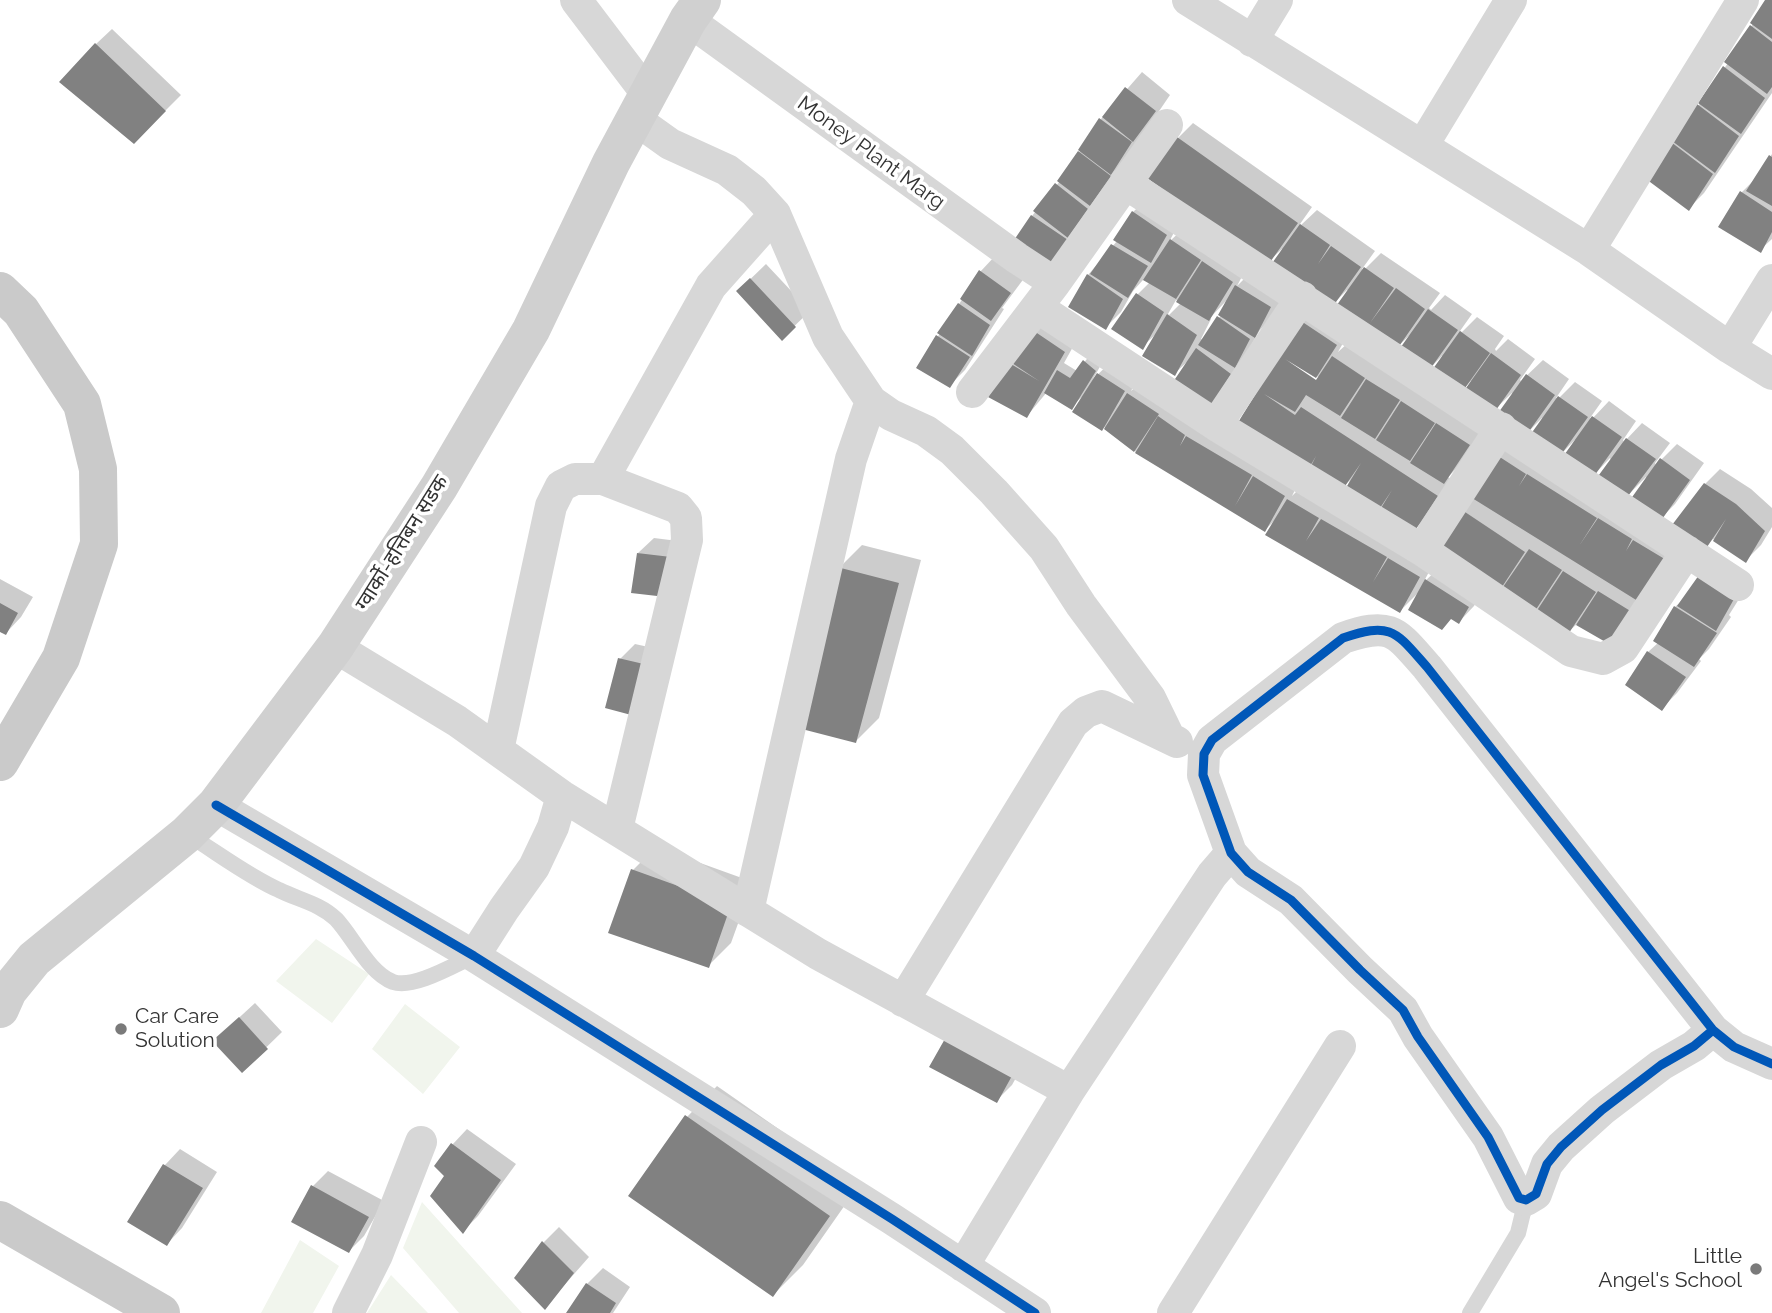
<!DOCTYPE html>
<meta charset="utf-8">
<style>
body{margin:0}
canvas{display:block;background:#fff}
</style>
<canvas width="1772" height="1313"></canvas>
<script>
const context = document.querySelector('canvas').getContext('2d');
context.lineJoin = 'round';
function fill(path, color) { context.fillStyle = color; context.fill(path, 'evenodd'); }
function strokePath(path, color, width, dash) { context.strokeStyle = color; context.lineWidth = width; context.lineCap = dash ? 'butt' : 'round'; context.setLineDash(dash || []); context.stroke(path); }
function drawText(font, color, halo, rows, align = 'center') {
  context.font = font + ' Raleway,"Noto Sans Devanagari",sans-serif'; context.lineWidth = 7; context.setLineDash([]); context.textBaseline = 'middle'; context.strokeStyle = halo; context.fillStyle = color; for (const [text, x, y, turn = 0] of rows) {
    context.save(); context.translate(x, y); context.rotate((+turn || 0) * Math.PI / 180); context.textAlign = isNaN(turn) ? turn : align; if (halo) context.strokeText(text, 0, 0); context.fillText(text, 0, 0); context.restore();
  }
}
fill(new Path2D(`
 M316 939 369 974 332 1023 276 981Z
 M405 1004 460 1047 423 1094 372 1049Z
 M422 1202 522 1313H459L403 1248Z
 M300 1240 339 1266 313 1313H261Z
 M391 1275 428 1313H367Z`), '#f1f5ed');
fill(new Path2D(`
 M1768 0H1772V93L1704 193 1689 208 1648 178 1728 63Z
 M112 29 181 95 134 142 96 44Z
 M1142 72 1170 95 1062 254 1032 216 1060 181 1101 119Z
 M1193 123 1312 207 1300 224 1301 225 1317 210 1375 251 1362 269 1363 271 1381 253 1440 293 1429 308 1431 310 1445 295 1472 314 1460 331 1462 332 1477 317 1504 336 1495 349 1496 351 1508 339 1535 359 1520 380 1521 381 1543 360 1569 379 1556 398 1558 399 1575 382 1602 401 1590 418 1592 419 1609 401 1636 421 1623 440 1624 442 1642 423 1670 443 1655 463 1656 465 1677 444 1704 463 1675 504 1660 519 1646 477 1625 498 1610 458 1592 477 1575 440 1558 457 1542 418 1525 435 1512 393 1490 414 1471 381 1460 392 1442 356 1428 370 1410 335 1395 349 1337 308 1349 291 1347 290 1330 307 1282 249 1267 263 1178 138Z
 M1772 154V239L1760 250 1720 226 1742 192 1757 177Z
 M1149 197 1181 219 1169 242 1187 225 1215 244 1208 257 1219 247 1248 265 1237 286 1252 271 1286 291 1270 320 1260 330 1226 389 1187 362 1174 374 1156 334 1142 347 1138 294 1150 282 1143 280 1133 291 1121 312 1105 328 1088 275 1117 241 1133 212ZM1176 300 1181 303 1169 315 1168 314ZM1226 301 1221 315 1203 340 1201 339 1211 319 1210 318Z
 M995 256 1025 277 1002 308 1004 309 965 370 950 385 918 367 980 272Z
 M766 264 810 311 782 338 738 291Z
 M1318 307 1351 329 1338 352 1349 342 1484 429 1459 466 1448 477 1452 480 1427 517 1412 532 1346 490 1350 480 1343 487 1239 423 1303 322ZM1289 361 1320 378 1316 383 1288 363Z
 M1048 315 1079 336 1064 363 1077 371 1091 354 1102 363 1093 379 1114 359 1140 375 1131 391 1144 379 1266 459 1261 471 1270 462 1300 480 1292 496 1304 484 1435 561 1423 583 1442 565 1483 591 1474 606 1459 622 1418 593 1400 611 1276 519 1265 530 1136 452 1104 427 1083 396 1071 407 1047 392 1027 416 990 396Z
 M1509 438 1682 545 1625 626 1577 624 1567 633 1434 549Z
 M1720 469 1751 489 1772 508V527L1761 545 1746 560 1713 539 1706 545 1705 484Z
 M654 538 686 542 681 580 638 553Z
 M862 545 921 560 879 718 856 741 839 568Z
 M0 579 33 597 21 617 6 633 0 630Z
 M1749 583 1729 615 1731 617 1709 649 1699 659 1701 661 1677 693 1662 708 1648 652 1659 642 1675 607 1687 596Z
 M635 644 662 650 650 699 620 659Z
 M656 847 753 882 731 943 708 966 633 870Z
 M255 1003 282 1032 242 1071 230 1026Z
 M1027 1058 1012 1085 996 1101 932 1066Z
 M717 1086 859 1185 803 1265 773 1295 687 1117Z
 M467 1129 516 1164 478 1216 463 1231 446 1175 452 1145Z
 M180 1149 217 1172 182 1228 167 1244 130 1221 165 1165Z
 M328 1171 384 1201 364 1236 349 1251 313 1186Z
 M559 1227 589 1257 545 1307 516 1278 544 1242Z
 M603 1268 630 1287 613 1313H568L587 1284Z`), '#0003');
fill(new Path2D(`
 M1765 0H1772V39L1750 23Z
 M1750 25 1772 42V87L1767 94 1724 62Z
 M95 43 166 111 134 144 59 82Z
 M1723 66 1765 98 1741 134 1698 103Z
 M1125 87 1156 111 1133 142 1102 117Z
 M1697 104 1739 136 1715 173 1672 141Z
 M1099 118 1132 142 1111 175 1078 150Z
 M1177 137 1298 223 1268 265 1147 178Z
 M1671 142 1713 174 1689 211 1646 179Z
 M1078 151 1111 176 1090 206 1057 181Z
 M1769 155 1772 157V206L1746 191Z
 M1055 183 1088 209 1068 238 1033 211Z
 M1740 191 1772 212V232L1761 253 1718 227Z
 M1132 211 1167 235 1151 263 1113 240Z
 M1031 215 1068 240 1046 272 1010 246Z
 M1300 224 1330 245 1318 264 1331 246 1361 267 1331 309 1270 266Z
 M1170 239 1201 260 1176 299 1143 280Z
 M1111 244 1148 266 1128 298 1090 274Z
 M1202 261 1233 282 1209 321 1176 302Z
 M1364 267 1394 288 1370 323 1396 288 1425 309 1395 352 1334 309Z
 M979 270 1011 293 991 321 960 299Z
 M1087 274 1123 299 1106 330 1068 307Z
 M750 278 796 327 782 341 736 291Z
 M1235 285 1271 307 1255 338 1218 315Z
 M1136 293 1164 312 1143 350 1111 329Z
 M958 303 990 325 972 356 937 333Z
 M1428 309 1458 330 1428 372 1398 351Z
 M1167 314 1197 335 1175 376 1142 356Z
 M1217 316 1250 339 1235 368 1198 345Z
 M1301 321 1337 345 1316 378 1285 359 1316 380 1332 356 1365 378 1340 416 1306 395 1295 412 1264 394 1295 415 1301 407 1438 496 1412 535 1378 513 1392 490 1378 511 1344 491 1361 463 1343 489 1310 468 1316 456 1309 468 1237 424Z
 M1031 329 1065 352 1027 418 988 397 1011 364 1039 381 1012 363Z
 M1460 331 1490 353 1460 395 1430 373Z
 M936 335 970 357 950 388 916 368Z
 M1196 348 1231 374 1211 406 1173 382Z
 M1491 353 1521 375 1491 417 1461 395Z
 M1083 360 1096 371 1072 410 1044 393 1057 370 1070 378Z
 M1097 373 1125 391 1102 431 1072 412Z
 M1526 374 1555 395 1525 437 1496 416Z
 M1366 379 1400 400 1375 439 1341 418Z
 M1127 393 1159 414 1134 452 1104 429Z
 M1558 396 1588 417 1558 459 1528 438Z
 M1401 401 1435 423 1410 461 1376 440Z
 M1158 416 1185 435 1180 446 1186 436 1252 475 1235 506 1253 476 1285 496 1265 532 1135 453Z
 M1592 416 1622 437 1592 479 1562 458Z
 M1436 423 1470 445 1444 484 1410 463Z
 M1626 438 1656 459 1625 500 1596 479Z
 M1492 452 1526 474 1519 486 1527 474 1597 518 1579 546 1598 518 1632 539 1626 551 1633 540 1668 561 1641 603 1464 493Z
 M1660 458 1690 480 1660 522 1630 500Z
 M1704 483 1736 504 1765 531 1746 563 1713 541 1726 519 1707 547 1672 525Z
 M1287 499 1319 518 1306 541 1321 519 1387 557 1373 582 1388 558 1420 577 1400 613 1265 535Z
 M1459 508 1525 552 1496 596 1431 550Z
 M1529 549 1562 570 1533 614 1501 590Z
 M637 553 671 557 666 597 631 593Z
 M837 567 899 583 856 743 794 727Z
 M1563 571 1596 592 1567 636 1536 612Z
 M1699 575 1734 599 1716 631 1677 606Z
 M1425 579 1469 607 1459 624 1451 619 1442 630 1408 610Z
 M1598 591 1632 612 1609 644 1576 625Z
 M0 603 18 613 6 635 0 632Z
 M1674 606 1717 633 1694 667 1653 641Z
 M1647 651 1686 677 1662 711 1625 685Z
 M618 658 648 665 635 716 605 708Z
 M631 869 731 905 709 968 608 933Z
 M239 1017 268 1049 242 1073 212 1041Z
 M946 1037 1013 1074 997 1103 929 1067Z
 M685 1115 830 1216 773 1297 628 1196Z
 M451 1143 501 1180 463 1234 430 1196 444 1176 434 1166Z
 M163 1164 203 1188 167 1246 127 1222Z
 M311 1185 369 1217 349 1253 291 1222Z
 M542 1241 574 1273 545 1310 514 1278Z
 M586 1283 616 1303 610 1313H566Z`), '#818181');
strokePath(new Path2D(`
 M187 834C215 851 249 877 279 890 299 900 319 903 336 919 353 937 369 973 393 982 414 989 454 965 474 956
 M1470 1313 1518 1233 1526 1200`), '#d7d7d7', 16);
strokePath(new Path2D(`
 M576 0 648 95
 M1188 0 1589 250 1730 348 1772 374
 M688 20 1017 258 1055 283
 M1252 41 1277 0
 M635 119 670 144 727 170 754 191 775 214 828 337 871 401 891 415 926 431 952 450 994 492 1044 548 1081 605 1150 698 1169 737
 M1423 145 1511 0
 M1125 183 1738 585
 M1589 250 1743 0
 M1037 307 1216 425 1422 550 1571 651 1603 659 1623 648 1687 551
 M1730 348 1772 280
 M972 392 1055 283 1167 125
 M1216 425 1302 297
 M603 479 711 286 775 214
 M1422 550 1501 428
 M335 647 457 721 562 796 818 954 1069 1091
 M498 750 551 506 561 486 575 479H603L678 508 686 518 687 540 617 829
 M216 805 474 956 892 1219 1035 1313
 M748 911 851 459 871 401
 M474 956 504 909 534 867 553 827 562 796
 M903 1001 1073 723 1086 712 1102 706 1177 742
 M1713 1030 1694 1046 1661 1065 1602 1110 1561 1147 1547 1164 1536 1194 1526 1200 1519 1198 1488 1137 1418 1037 1403 1010 1360 970 1291 900 1248 872 1231 853 1203 775 1204 754 1212 740 1343 638C1392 621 1396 632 1427 667L1713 1030 1734 1047 1772 1064
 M963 1266 1069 1091 1212 875 1231 853
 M348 1313 377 1255 421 1142
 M1173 1313 1340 1046`), '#d7d7d7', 32);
strokePath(new Path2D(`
 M0 1009 8 991 34 959 187 834 216 805 335 647 439 487 531 330 611 163 688 20 702 0`), '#d0d0d0', 38);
strokePath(new Path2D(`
 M0 291 21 311 82 404 98 469 99 544 61 658 0 762
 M0 1220 161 1313`), '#cacaca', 38);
strokePath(new Path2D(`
 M216 805 474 956 892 1219 1035 1313
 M1713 1030 1694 1046 1661 1065 1602 1110 1561 1147 1547 1164 1536 1194 1526 1200 1519 1198 1488 1137 1418 1037 1403 1010 1360 970 1291 900 1248 872 1231 853 1203 775 1204 754 1212 740 1343 638C1392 621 1396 632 1427 667L1713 1030 1734 1047 1772 1064`), '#0057b8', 9);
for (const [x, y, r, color] of [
 [121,1029,7,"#7a7a7a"],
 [1756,1269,7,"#7a7a7a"]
]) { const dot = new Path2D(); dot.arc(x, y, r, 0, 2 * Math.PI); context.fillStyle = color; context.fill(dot); strokePath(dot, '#fff', 2.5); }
drawText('21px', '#333', '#fff', [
 ["Money Plant Marg",871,153,36],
 ["ग्वार्को-हत्तिबन सडक",402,543,-58]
]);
drawText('21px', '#333', '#fff', [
 ["Car Care",135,1017],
 ["Solution",135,1041],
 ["Little",1742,1257,"right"],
 ["Angel's School",1742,1281,"right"]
], 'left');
</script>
